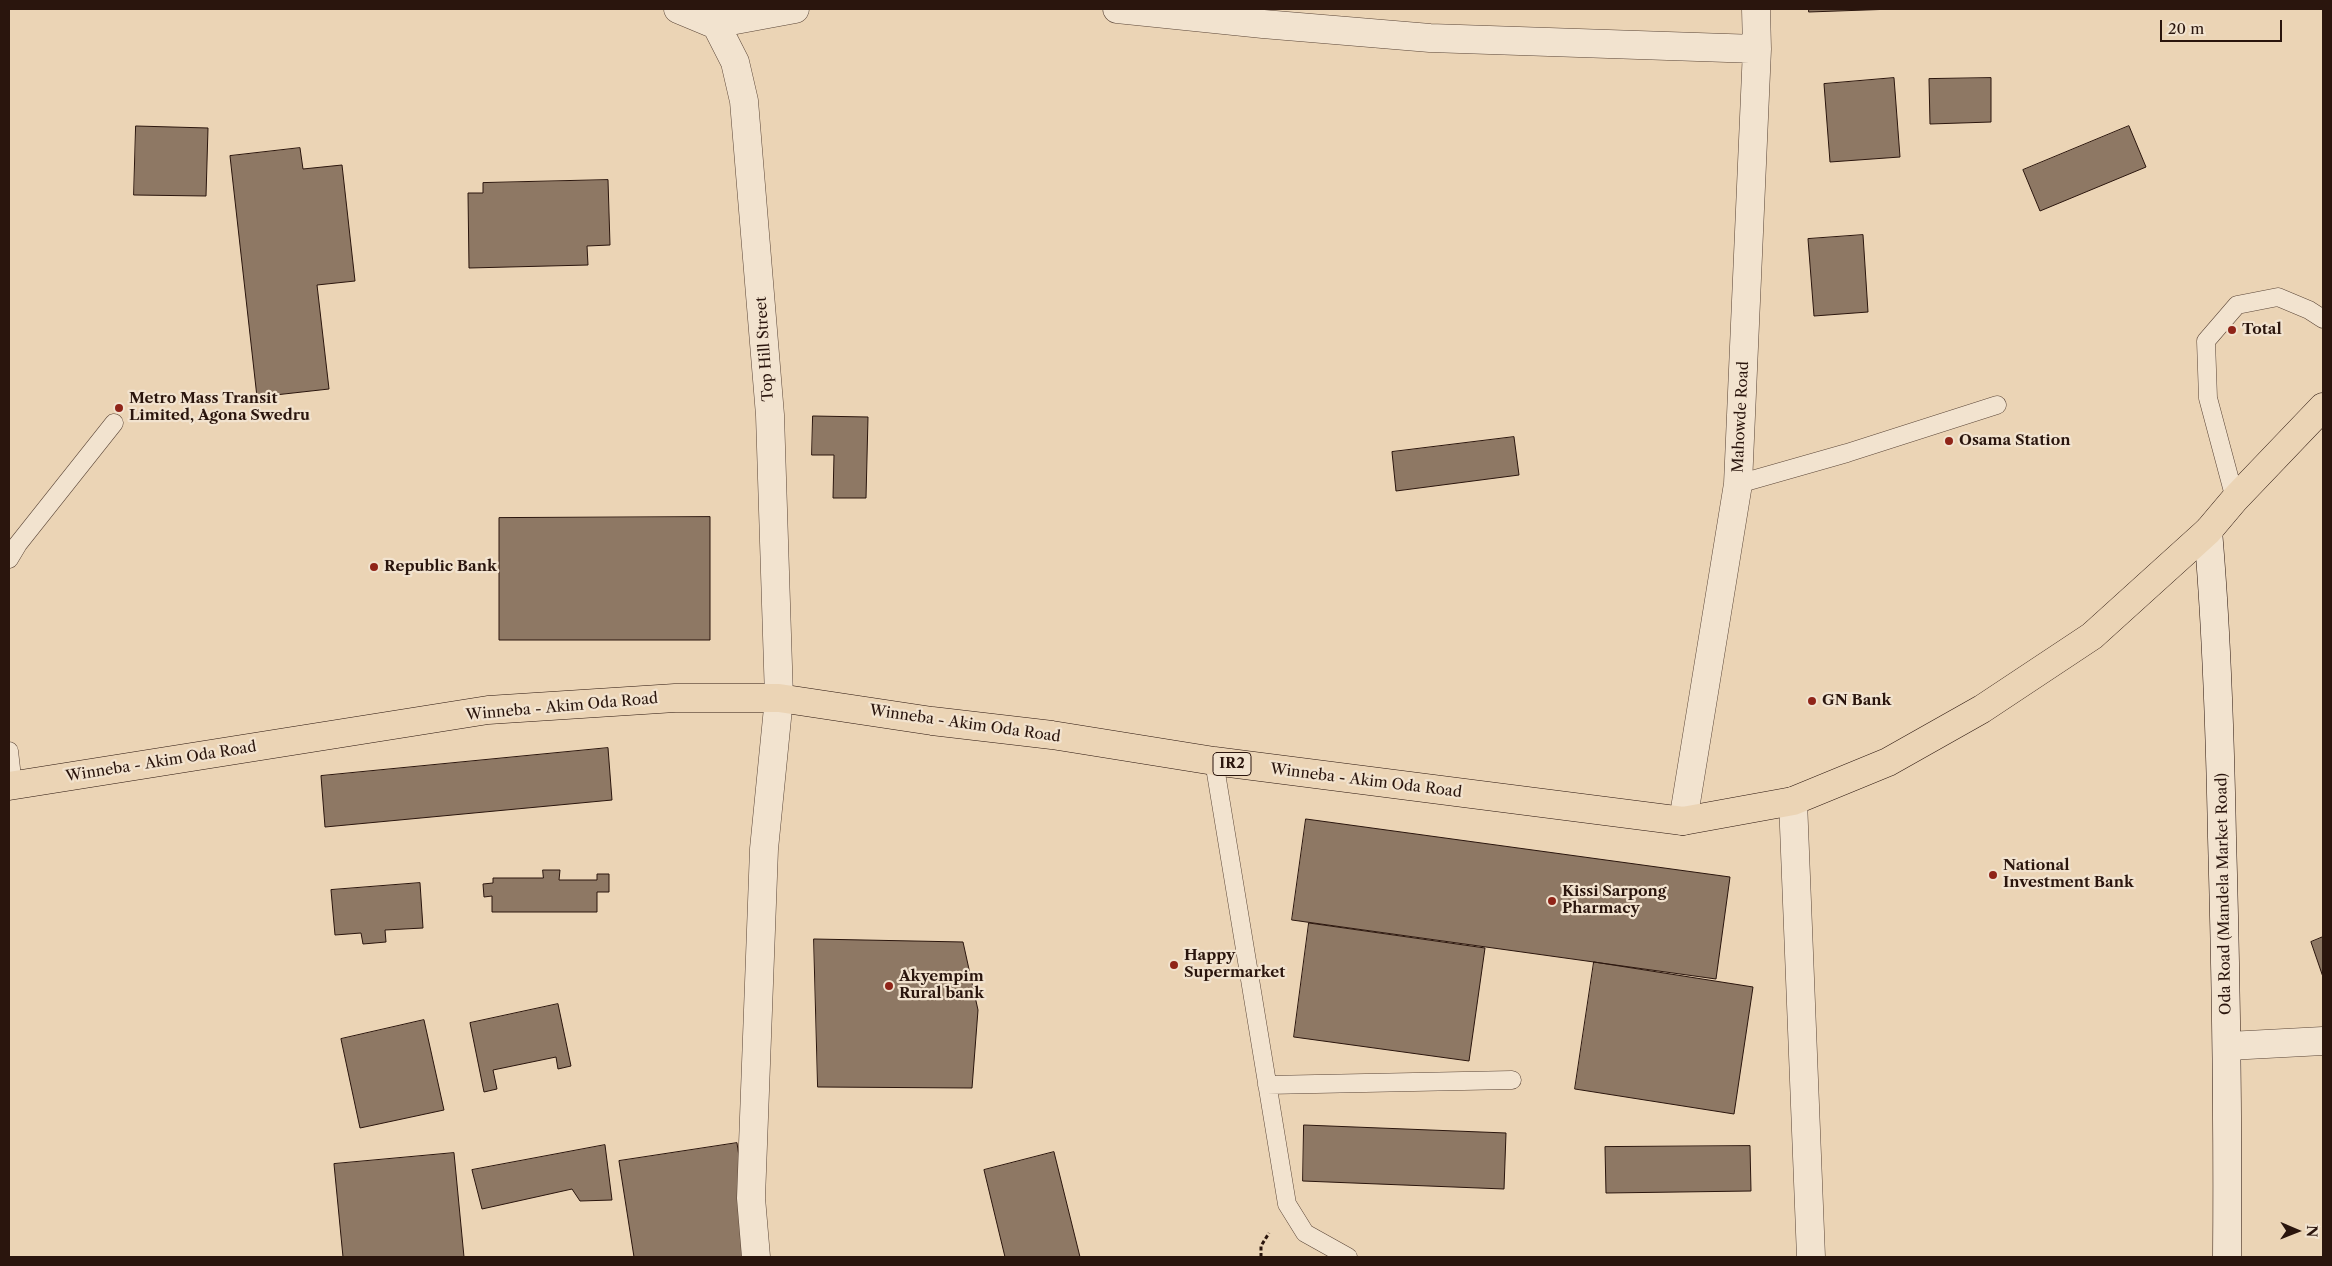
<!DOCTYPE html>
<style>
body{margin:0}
#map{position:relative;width:2332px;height:1266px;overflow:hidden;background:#ebd4b5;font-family:"Libre Caslon Text",serif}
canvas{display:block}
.frame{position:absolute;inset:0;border:10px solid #2a150d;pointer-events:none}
.north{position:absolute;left:2272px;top:1206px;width:50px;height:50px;-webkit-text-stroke:4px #f2e3cf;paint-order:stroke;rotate:91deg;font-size:14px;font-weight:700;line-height:20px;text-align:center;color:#2a150d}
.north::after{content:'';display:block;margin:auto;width:18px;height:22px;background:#2a150d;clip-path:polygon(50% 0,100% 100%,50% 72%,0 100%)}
.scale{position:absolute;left:2160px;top:20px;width:122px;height:22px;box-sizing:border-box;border:2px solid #2a150d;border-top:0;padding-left:6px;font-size:15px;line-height:18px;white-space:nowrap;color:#2a150d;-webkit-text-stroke:4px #f2e3cf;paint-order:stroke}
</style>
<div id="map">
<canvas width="2332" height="1266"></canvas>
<div class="frame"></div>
<div class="north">N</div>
<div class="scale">20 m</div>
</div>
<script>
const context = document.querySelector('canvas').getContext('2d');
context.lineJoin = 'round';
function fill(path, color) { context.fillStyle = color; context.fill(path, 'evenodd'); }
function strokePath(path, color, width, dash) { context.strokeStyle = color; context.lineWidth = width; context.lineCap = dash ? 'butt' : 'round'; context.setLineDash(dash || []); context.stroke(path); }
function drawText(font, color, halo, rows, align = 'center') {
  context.font = font + ' "Libre Caslon Text",serif'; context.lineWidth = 4.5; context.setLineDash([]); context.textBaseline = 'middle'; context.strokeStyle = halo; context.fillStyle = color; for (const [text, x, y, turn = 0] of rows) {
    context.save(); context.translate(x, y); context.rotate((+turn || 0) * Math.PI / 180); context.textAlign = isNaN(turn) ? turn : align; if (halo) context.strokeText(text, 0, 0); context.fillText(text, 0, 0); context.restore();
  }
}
const building = new Path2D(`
 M1809 9H1894L1809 12Z
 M1894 78 1900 157 1830 162 1824 84Z
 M1991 78V122L1930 124 1929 79Z
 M136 126 208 128 206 196 134 195Z
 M2129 126 2146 167 2040 211 2023 170Z
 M300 148 303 169 342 165 355 281 317 285 329 389 257 397 230 156Z
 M608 180 610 245 587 246 588 265 469 268 468 193H483V183Z
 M1863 235 1868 312 1814 316 1808 239Z
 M813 416 868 417 866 498H833L834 455H812Z
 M1514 437 1519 475 1396 491 1392 452Z
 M710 517V640H499V518Z
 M608 748 612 800 325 827 321 776Z
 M1306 819 1730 877 1716 979 1292 920Z
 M543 870H560L559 880H597V874H609V892H597V912H492V896L484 897 483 884 493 883V878H543Z
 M420 883 423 928 385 930 386 942 363 944 361 933 335 935 331 890Z
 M1309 923 1485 948 1469 1061 1294 1037Z
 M2323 937V977L2311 942Z
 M814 939 963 942 978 1010 972 1088 818 1087Z
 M1594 962 1753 987 1734 1114 1575 1089Z
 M558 1004 571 1066 558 1069 556 1057 493 1070 497 1089 484 1092 470 1023Z
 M424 1020 444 1110 360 1128 341 1039Z
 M1304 1125 1506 1133 1504 1189 1303 1181Z
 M737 1143 754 1257H634L619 1161Z
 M605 1145 612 1200 580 1201 572 1189 482 1209 472 1170Z
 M1750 1146 1751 1191 1606 1193 1605 1147Z
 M1054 1152 1080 1257H1005L984 1170Z
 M454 1153 464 1257H343L334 1164Z`);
fill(building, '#8e7864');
strokePath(building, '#2a150d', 1);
const lane = new Path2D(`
 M1738 484 1847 453 1997 405
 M2235 499 2208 398 2206 341 2237 305 2278 297 2309 310 2323 319
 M9 559 18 544 114 423
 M9 751 13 786
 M1214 761 1287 1204 1305 1233 1348 1257
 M1267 1085 1512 1080`);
const street = new Path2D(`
 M678 9 714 24 795 9
 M708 9 735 62 744 101 770 415 779 698 764 849 751 1198 756 1257
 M1117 9 1263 24 1430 38 1757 49
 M1793 801 1811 1257
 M1683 821 1738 484 1757 49 1756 9
 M2228 1046 2323 1041`);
const secondary = new Path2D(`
 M2208 531C2217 633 2220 735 2222 837 2226 977 2228 1117 2227 1257`);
const primary = new Path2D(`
 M9 786 488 710 675 698H779L932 721 1052 735 1214 761 1683 821 1793 801 1888 762 1982 709 2092 636 2208 531 2235 499 2323 407`);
strokePath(lane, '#5a4537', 19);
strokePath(street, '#5a4537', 29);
strokePath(secondary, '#2a150d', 29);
strokePath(primary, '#2a150d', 29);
strokePath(new Path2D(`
 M1261 1257V1246L1269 1233`), '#2a150d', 3, [4, 2.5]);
strokePath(lane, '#f2e3cf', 18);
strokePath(street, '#f2e3cf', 28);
strokePath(secondary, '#f2e3cf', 28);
strokePath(primary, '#ebd4b5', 28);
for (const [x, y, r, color] of [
 [2232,330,5,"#8f2418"],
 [119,408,5,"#8f2418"],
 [1949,441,5,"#8f2418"],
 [374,567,5,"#8f2418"],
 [1812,701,5,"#8f2418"],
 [1993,875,5,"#8f2418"],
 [1552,901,5,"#8f2418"],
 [1174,965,5,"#8f2418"],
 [889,986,5,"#8f2418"]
]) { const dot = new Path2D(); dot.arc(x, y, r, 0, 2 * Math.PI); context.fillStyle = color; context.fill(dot); strokePath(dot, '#f2e3cf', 2); }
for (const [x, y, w] of [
 [1232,764,38]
]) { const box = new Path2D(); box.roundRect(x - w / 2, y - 11.5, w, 23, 4); context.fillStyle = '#f2e3cf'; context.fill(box); strokePath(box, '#2a150d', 1); }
drawText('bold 14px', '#2a150d', null, [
 ["IR2",1232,764]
]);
drawText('bold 15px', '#2a150d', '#f2e3cf', [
 ["Total",2242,330],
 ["Metro Mass Transit",129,399],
 ["Limited, Agona Swedru",129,416],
 ["Osama Station",1959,441],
 ["Republic Bank",384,567],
 ["GN Bank",1822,701],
 ["National",2003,866],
 ["Investment Bank",2003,883],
 ["Kissi Sarpong",1562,892],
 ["Pharmacy",1562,909],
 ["Happy",1184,956],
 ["Supermarket",1184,973],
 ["Akyempim",899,977],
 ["Rural bank",899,994]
], 'left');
drawText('15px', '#2a150d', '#f2e3cf', [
 ["Top Hill Street",765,349,-94],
 ["Mahowde Road",1741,417,-87],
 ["Winneba - Akim Oda Road",562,707,-5],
 ["Winneba - Akim Oda Road",965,724,8],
 ["Winneba - Akim Oda Road",161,762,-9],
 ["Winneba - Akim Oda Road",1366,781,7],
 ["Oda Road (Mandela Market Road)",2224,894,-91]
]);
</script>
